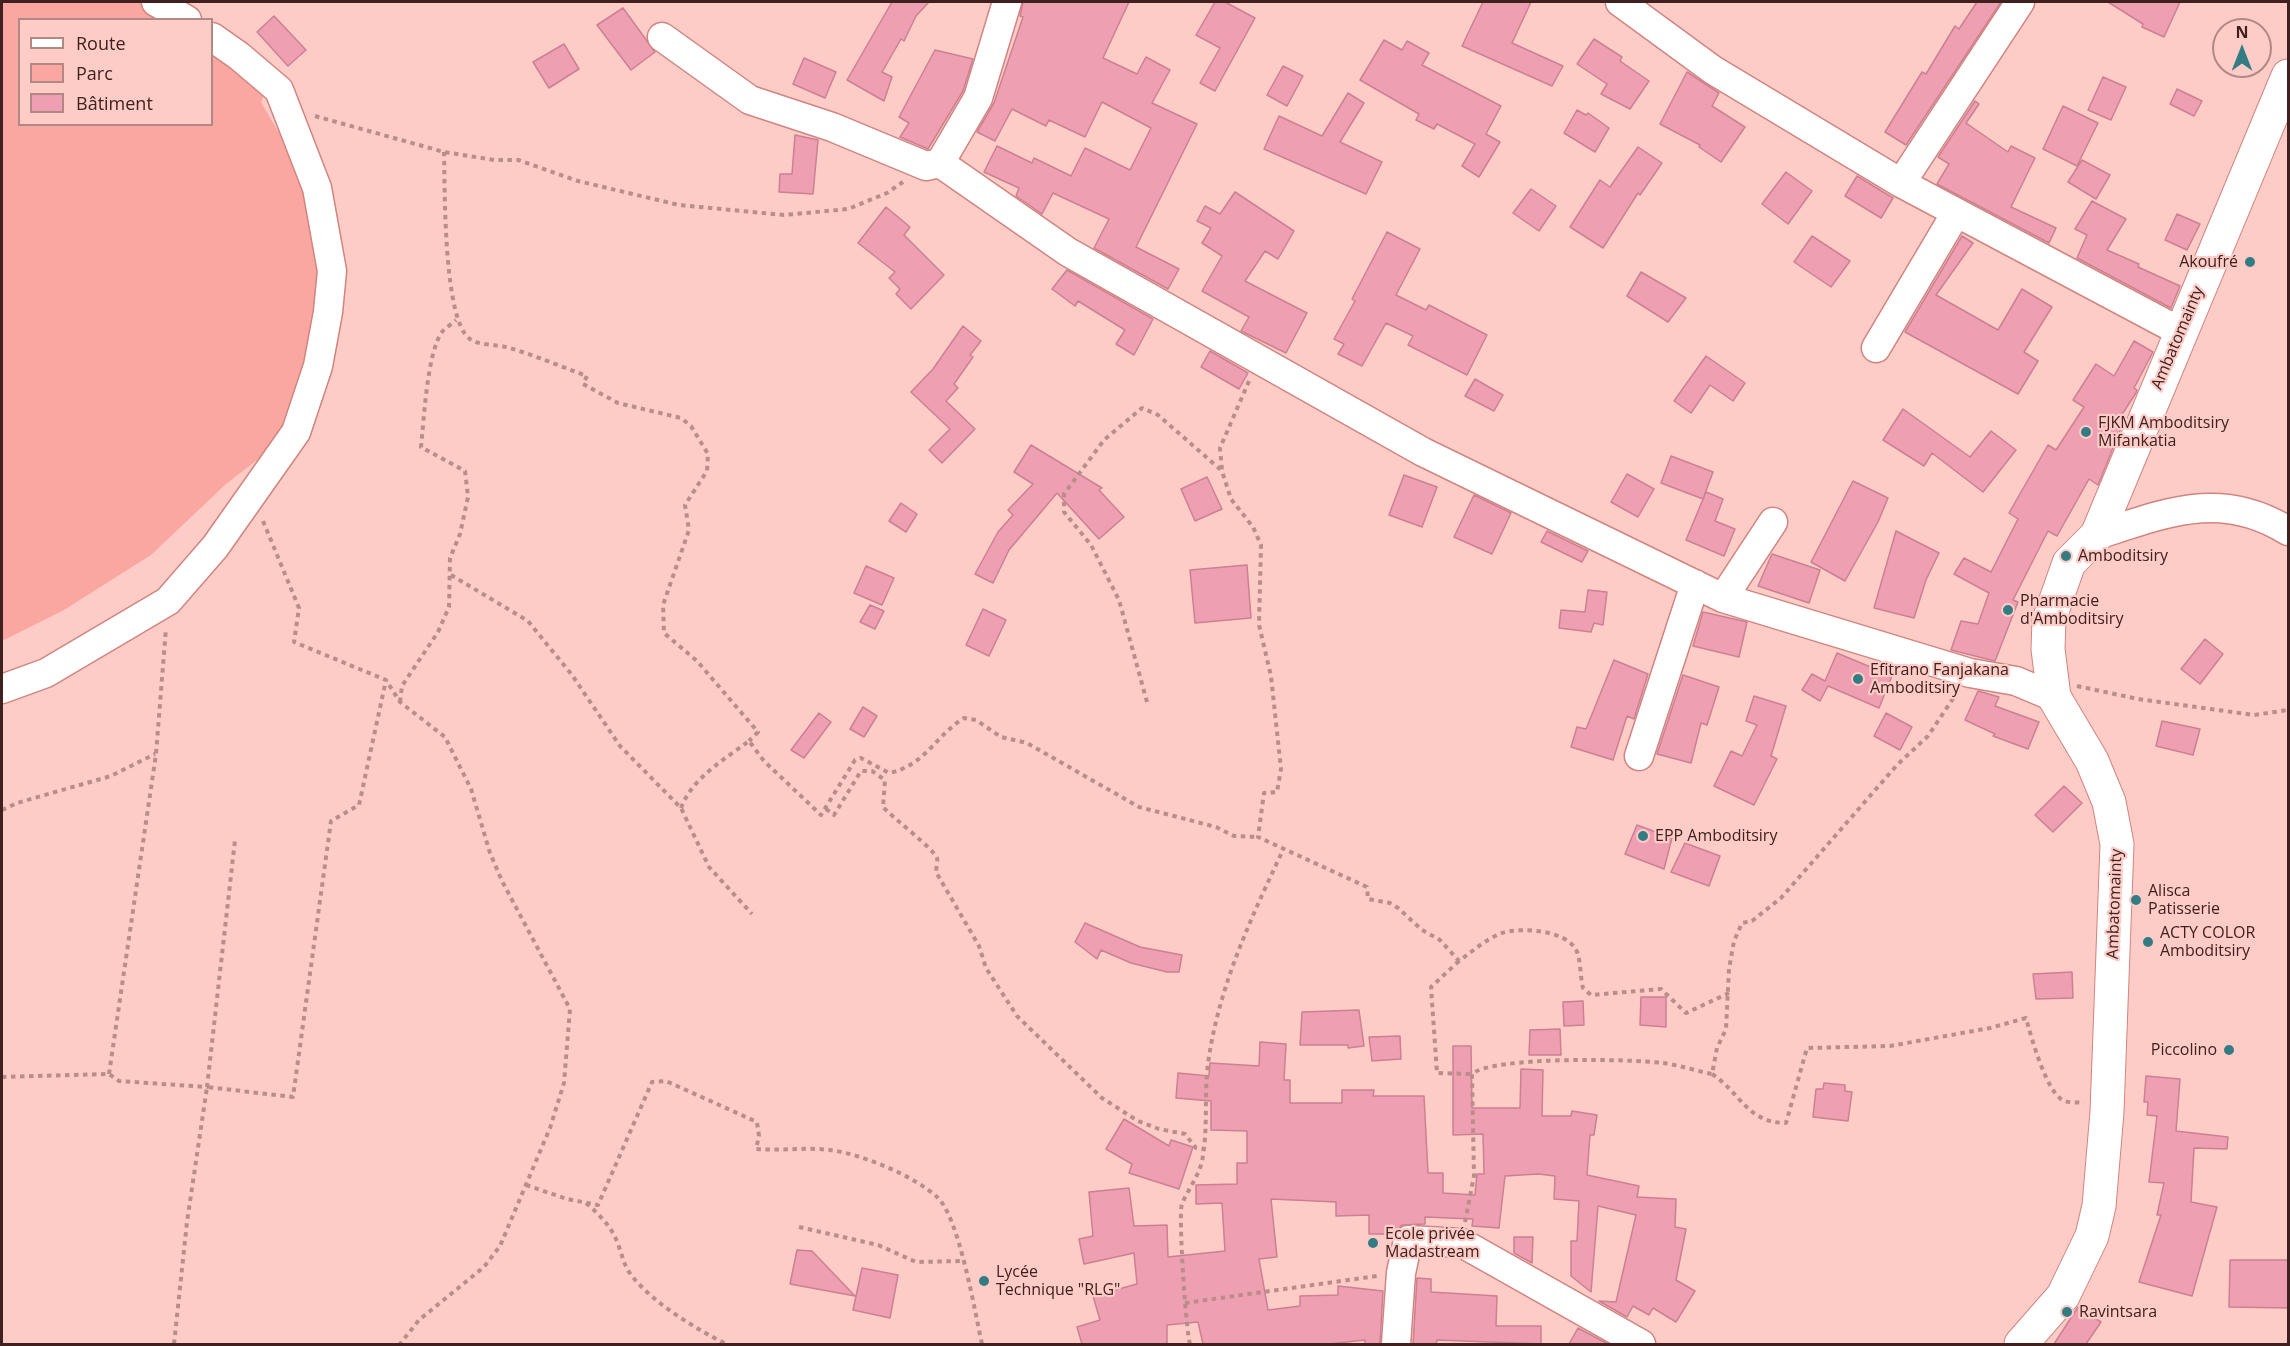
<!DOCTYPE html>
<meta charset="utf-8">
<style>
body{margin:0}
#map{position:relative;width:2290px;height:1346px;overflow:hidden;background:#feccc7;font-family:"Open Sans",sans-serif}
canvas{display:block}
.frame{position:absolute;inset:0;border:3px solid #40211f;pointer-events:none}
.legend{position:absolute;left:18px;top:18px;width:195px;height:108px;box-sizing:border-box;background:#feccc7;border:2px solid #b28884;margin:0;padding:8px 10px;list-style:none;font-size:18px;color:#40211f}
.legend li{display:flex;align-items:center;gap:12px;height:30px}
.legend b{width:30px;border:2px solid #b28884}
.north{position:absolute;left:2212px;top:18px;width:60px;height:60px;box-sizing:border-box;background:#feccc7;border:2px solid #b28884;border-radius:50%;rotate:0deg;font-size:16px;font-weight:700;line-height:24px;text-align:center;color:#40211f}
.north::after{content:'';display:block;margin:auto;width:21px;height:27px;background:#347c83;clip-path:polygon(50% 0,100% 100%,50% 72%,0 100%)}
</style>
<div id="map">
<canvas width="2290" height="1346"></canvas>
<div class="frame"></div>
<ul class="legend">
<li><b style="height:8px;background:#fff"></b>Route</li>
<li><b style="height:16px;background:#f9a7a0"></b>Parc</li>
<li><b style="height:16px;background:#ee9fb1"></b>Bâtiment</li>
</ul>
<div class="north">N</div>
</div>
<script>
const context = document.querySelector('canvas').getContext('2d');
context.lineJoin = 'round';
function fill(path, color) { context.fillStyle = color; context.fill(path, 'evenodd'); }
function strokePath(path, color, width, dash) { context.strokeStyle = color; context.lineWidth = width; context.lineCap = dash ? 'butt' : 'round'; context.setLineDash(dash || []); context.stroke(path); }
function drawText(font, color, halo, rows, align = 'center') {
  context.font = font + ' "Open Sans",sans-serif'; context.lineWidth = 4.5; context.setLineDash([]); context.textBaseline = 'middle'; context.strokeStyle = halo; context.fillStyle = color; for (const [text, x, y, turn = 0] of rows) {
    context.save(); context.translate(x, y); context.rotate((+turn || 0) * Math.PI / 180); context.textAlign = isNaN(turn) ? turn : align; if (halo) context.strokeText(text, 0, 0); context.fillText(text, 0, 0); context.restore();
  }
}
fill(new Path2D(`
 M2 2H143L180 19 20 20V124H212V41L266 91 261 102 289 150 302 152 323 262 293 424 270 450 226 484 151 555 64 610 2 641Z`), '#f9a7a0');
const building = new Path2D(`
 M892 2H929L916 16 904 41 901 39 882 72 892 77 884 101 847 80Z
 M1023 2H1129L1103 58 1137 74 1146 57 1170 70 1152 103 1197 124 1136 247 1179 269 1168 289 1094 248 1109 219 1053 193 1042 214 1016 196 1019 188 984 172 997 146 1032 163 1034 158 1071 176 1085 148 1130 170 1151 128 1102 102 1085 137 1049 120 1046 126 1012 109 995 141 977 132 994 103 1023 17 1020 16Z
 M1215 2H1225L1255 18 1215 91 1200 83 1220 48 1196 35Z
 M1483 2H1531L1512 43 1563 66 1552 86 1462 46Z
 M1977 2H2001L1906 145 1885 132 1922 72 1926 74 1955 26 1959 29Z
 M2108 2H2180L2164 37 2142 27 2143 24Z
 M623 8 655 52 631 70 597 25Z
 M274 16 306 50 288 66 257 32Z
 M1594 39 1622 57 1620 61 1649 81 1630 109 1601 94 1607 84 1577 64Z
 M1384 40 1402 50 1407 41 1429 53 1422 65 1501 106 1486 134 1500 142 1479 177 1462 166 1475 144 1437 124 1434 129 1416 120 1419 114 1360 80Z
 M564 44 579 69 549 88 533 62Z
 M935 50 973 59 963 91 928 149 900 137 909 123 899 117Z
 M804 58 836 72 825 98 793 84Z
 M1283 66 1303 76 1287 106 1267 95Z
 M1687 72 1719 93 1712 106 1745 127 1721 162 1699 147 1700 145 1660 124Z
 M2103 77 2126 87 2111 120 2088 110Z
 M2177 89 2202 101 2194 116 2170 104Z
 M1348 93 1364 103 1340 142 1382 162 1366 194 1264 149 1279 116 1322 136Z
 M1975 101 1979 104 1966 123 2008 152 2011 146 2035 158 2011 207 2056 228 2049 243 1937 184 1949 164 1938 157Z
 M2063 106 2098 123 2077 166 2043 149Z
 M1577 110 1586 115 1588 113 1609 128 1595 152 1564 133Z
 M795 135 818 140 813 194 779 192 780 174H792Z
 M1638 147 1662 163 1640 195 1638 193 1603 248 1570 227 1600 180 1610 187Z
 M2082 160 2110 175 2096 199 2068 182Z
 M1786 172 1812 191 1788 224 1762 204Z
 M1857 176 1893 198 1881 218 1845 196Z
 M1531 189 1556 206 1539 231 1513 213Z
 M1235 192 1294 231 1278 259 1265 251 1245 281 1307 313 1286 353 1241 331 1249 317 1202 291 1222 256 1202 243 1211 228 1197 221 1205 206 1220 214Z
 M2092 201 2126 219 2107 250 2139 264 2138 267 2180 286 2171 308 2077 258 2087 235 2075 229Z
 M886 207 910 227 904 235 944 275 911 309 896 294 900 289 889 278 895 272 858 243Z
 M2177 214 2200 224 2187 250 2165 240Z
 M1387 232 1420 249 1396 295 1426 310 1429 305 1487 335 1467 375 1408 345 1413 336 1386 323 1362 366 1338 354 1344 344 1334 339 1355 301 1352 299Z
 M1812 236 1850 261 1831 287 1794 262Z
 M1962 236 1973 243 1936 295 1998 330 2022 289 2052 307 2024 352 2038 361 2018 394 1905 332Z
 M1067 270 1153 319 1134 355 1116 344 1125 330 1078 301 1075 306 1052 289Z
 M1641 272 1686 298 1668 322 1627 296Z
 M963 326 981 341 970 355 973 357 954 384 958 388 946 401 975 429 942 463 929 450 950 429 911 392 933 369Z
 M2134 341 2153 352 2134 388 2137 390 2136 393 2117 422 2122 426 2098 485 2089 479 2057 536 2048 531 2013 600 2018 602 1995 661 1951 650 1961 621 1978 624 1989 593 1954 574 1964 558 1991 572 2018 519 2009 513 2048 445 2056 450 2084 407 2073 400 2096 364 2114 376Z
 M1210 351 1248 373 1239 389 1201 367Z
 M1706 356 1745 383 1733 401 1710 385 1691 413 1674 401Z
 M1475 379 1503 395 1494 411 1465 396Z
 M1903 409 1970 457 1991 431 2016 450 1983 492 1932 453 1924 466 1883 440Z
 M1031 445 1102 488 1099 490 1124 517 1099 539 1057 493 1009 550 993 583 975 574 998 532 1013 515 1008 510 1033 484 1014 472Z
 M1671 456 1713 472 1703 499 1661 483Z
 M1627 474 1654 489 1638 517 1611 502Z
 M1404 475 1437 487 1422 527 1389 515Z
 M1207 477 1222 509 1195 521 1181 489Z
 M1853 481 1888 498 1878 522 1845 581 1811 562Z
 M1706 492 1723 499 1715 521 1735 529 1724 556 1686 540Z
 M1474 495 1511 513 1492 554 1454 537Z
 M901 503 917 514 906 532 889 521Z
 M1547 531 1588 551 1582 562 1541 542Z
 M1896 531 1939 553 1926 580 1914 618 1874 608Z
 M1772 554 1820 570 1809 603 1758 586Z
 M1247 565 1251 618 1195 623 1190 570Z
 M866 566 894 578 882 605 854 593Z
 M1588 590 1607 592 1603 625 1594 623 1591 632 1559 628 1561 610 1585 612Z
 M870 605 884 611 875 629 860 622Z
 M983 609 1006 620 989 656 966 645Z
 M1703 612 1747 622 1739 657 1693 646Z
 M2205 639 2223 654 2200 684 2181 669Z
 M1837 653 1892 676 1879 708 1828 686 1820 701 1802 690 1812 674 1825 681Z
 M1614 660 1648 674 1634 719 1627 716 1613 760 1571 747 1577 727 1586 729Z
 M1683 675 1719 687 1707 725 1701 723 1691 763 1657 754Z
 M1978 691 1999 697 1995 706 2039 722 2028 749 1993 736 1995 734 1965 720Z
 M1754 696 1786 706 1771 756 1777 759 1754 805 1714 786 1731 751 1742 756 1757 725 1746 721Z
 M863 707 877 716 864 737 850 729Z
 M819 713 831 722 804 758 791 750Z
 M1886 713 1912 727 1900 750 1874 736Z
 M2162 721 2200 729 2193 755 2156 746Z
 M2064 786 2082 803 2053 832 2035 815Z
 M1637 825 1672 838 1664 869 1625 854Z
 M1685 843 1720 856 1709 886 1671 872Z
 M1085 923 1140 947 1182 955 1179 972H1167L1131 963 1101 950 1097 959 1075 942Z
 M2072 972 2073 998 2036 999 2033 974Z
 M1641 997H1666V1027L1640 1025Z
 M1583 1001 1584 1025 1564 1026 1563 1002Z
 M1359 1010 1364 1046 1348 1048V1045H1300L1302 1012Z
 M1560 1029 1561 1055H1529L1530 1030Z
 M1400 1036 1401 1059 1372 1061 1369 1037Z
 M1260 1042 1286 1044 1284 1080H1290V1103H1342V1090H1374L1373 1096H1424L1428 1173H1443V1193L1475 1195 1477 1174H1484L1483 1134 1453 1135V1046H1471L1472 1108H1520L1521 1069 1543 1070 1542 1116H1571L1572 1111 1597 1115 1594 1135H1590L1587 1175 1639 1186 1637 1197 1676 1199 1675 1227 1686 1229 1676 1280 1695 1291 1676 1322 1653 1308 1649 1315 1633 1306 1627 1317 1599 1301 1616 1302 1636 1215 1598 1206 1591 1292 1571 1276V1241H1577L1579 1201 1554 1199 1555 1176 1538 1174 1505 1176 1499 1228 1472 1226 1473 1219 1425 1217V1224L1402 1225 1393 1234H1369V1215L1336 1216V1202L1271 1199 1277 1257 1259 1259 1268 1310 1300 1306V1296L1338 1295V1286L1383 1291 1380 1344H1365V1340L1329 1344H1203L1198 1322 1167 1325V1344H1082L1077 1327 1100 1320 1093 1296 1137 1284 1134 1253 1084 1264 1079 1239 1093 1236 1089 1192 1129 1188 1134 1226 1167 1225 1168 1257 1225 1251 1222 1203 1196 1204V1185L1237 1184V1163H1247V1131L1211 1130V1101L1176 1098 1178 1073 1209 1076 1210 1063 1259 1066Z
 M2146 1076 2180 1079 2176 1131 2228 1137 2227 1149 2194 1148 2191 1202 2217 1207 2192 1296 2139 1282 2161 1215H2157L2164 1183 2149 1182 2157 1116 2147 1115 2148 1102H2144Z
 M1824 1083 1845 1085V1091L1852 1092 1848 1121 1813 1117 1816 1089H1823Z
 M1124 1119 1169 1146 1171 1140 1193 1147 1179 1189 1129 1173 1132 1164 1106 1149Z
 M1514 1237H1533L1532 1263 1514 1253Z
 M797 1250 812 1251 855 1296 790 1284Z
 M2230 1260H2289V1308L2229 1307Z
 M862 1268 898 1275 890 1318 853 1310Z
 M1417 1278 1431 1279V1292L1497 1296 1496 1326H1541V1344L1437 1340 1436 1344H1413Z
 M2078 1307 2101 1322 2086 1344H2054Z
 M1578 1328 1608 1344H1569Z`);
fill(building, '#ee9fb1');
strokePath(building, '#cc8092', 1.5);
const minor = new Path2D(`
 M156 2 187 20
 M1620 2 1713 70 1901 183 2181 332
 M662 37 750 100 832 127 926 166 940 163 978 98 1007 2
 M940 163 1068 252 1423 452 1723 598 1970 673 2016 681 2054 697
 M1901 183 2020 2
 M1876 348 1956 213
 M2097 535C2166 513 2221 489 2288 531
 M1723 598 1773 522
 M2 689 46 673 168 601 215 547 296 432 318 366 328 312 332 271 317 188 279 90 239 56 212 37
 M1639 756 1695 584
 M1396 1344 1401 1273 1408 1240 1462 1243 1641 1344`);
const major = new Path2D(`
 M2021 1344 2063 1296 2092 1236 2099 1206 2107 1112 2117 844 2109 802 2092 761 2054 697 2048 649 2049 620 2069 563 2097 535 2288 76`);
strokePath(minor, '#d2847f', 31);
strokePath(major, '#d2847f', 35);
strokePath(new Path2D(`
 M315 116 444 152 494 160H518L578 181 679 205 784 215 848 209 887 193 903 182
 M444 152C445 187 443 321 470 339 480 346 497 344 510 348 536 356 562 367 587 376L583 384 618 403 681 418 691 426 708 454 707 471 685 505 689 530 663 605 664 633 697 661 758 732 749 741
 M1249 381 1220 448 1222 471 1231 499 1253 527 1261 545 1259 625 1271 676 1281 769 1277 792 1264 793 1258 837 1367 887 1368 899 1390 903 1398 908 1422 930 1440 940 1459 961C1473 951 1486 939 1502 933 1520 927 1563 930 1575 948 1581 956 1580 977 1583 988L1591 995 1661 989 1686 1013 1729 993
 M263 521 299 608 294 642 386 680 400 702 445 737 471 789 490 853 502 881 570 1009 564 1083 550 1128 500 1246 484 1267 419 1320 400 1344
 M451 575 528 621 572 675 620 746 681 808 709 867 752 914
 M2077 686 2138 699 2254 715 2288 710
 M400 702 402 686 438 632 449 607 450 558 460 534 468 497 465 471 421 447C424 420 427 353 442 332 445 328 452 324 456 320
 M1147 702 1119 600 1091 545 1064 512V494L1104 440 1142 408 1158 415 1221 470
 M681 808C692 778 725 759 749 741L764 761 821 815 855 760 861 758 889 773C926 765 935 736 964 718L976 720 1001 737 1027 743 1139 807 1216 827 1234 836 1258 837
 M826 809 834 815 861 771H872L885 780 883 807C893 818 935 850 937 858 938 862 936 868 936 872L979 946 986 968 1017 1016 1102 1098 1138 1121 1159 1129 1185 1134 1196 1148 1204 1149
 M2 810 17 803 111 776 155 754
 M1459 961 1431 987 1437 1073 1472 1074
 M109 1074 156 754 166 628
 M1712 1074C1740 1092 1747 1123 1786 1123L1807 1048 1890 1046 1990 1028 2026 1018C2031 1036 2047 1096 2065 1101 2070 1103 2078 1102 2084 1103
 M2 1077 109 1074 119 1081 207 1087 235 840
 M526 1185 567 1199 598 1205 652 1082 666 1081 757 1122 759 1136 756 1149C780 1151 806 1147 830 1150 861 1154 913 1175 937 1197 959 1216 975 1313 982 1344
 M586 1203C601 1216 613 1228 619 1247 623 1258 624 1266 632 1276 653 1303 696 1329 726 1344
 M1465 1222 1474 1176 1472 1074C1493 1056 1631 1059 1663 1063 1679 1065 1696 1071 1712 1074L1717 1048 1726 1029 1729 969 1734 941 1742 923 1752 921 1781 898 1897 765 1928 736 1956 694
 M799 1227 878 1245 916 1262 963 1261
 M1185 1303 1377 1276
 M174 1344 187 1222 207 1087 293 1097 331 821 359 805 386 680
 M1190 1344C1186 1332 1178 1213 1182 1204 1189 1187 1201 1174 1203 1155 1208 1125 1204 1094 1208 1064 1218 988 1251 918 1283 850`), '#b98e8a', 4, [4.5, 4.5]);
strokePath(minor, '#fff', 28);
strokePath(major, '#fff', 33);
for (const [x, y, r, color] of [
 [2250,262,6,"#347c83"],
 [2086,432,6,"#347c83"],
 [2066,556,6,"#347c83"],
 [2008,610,6,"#347c83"],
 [1858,679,6,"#347c83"],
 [1643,836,6,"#347c83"],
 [2136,900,6,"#347c83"],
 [2148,942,6,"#347c83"],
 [2229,1050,6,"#347c83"],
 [1373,1243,6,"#347c83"],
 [984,1281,6,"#347c83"],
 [2067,1312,6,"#347c83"]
]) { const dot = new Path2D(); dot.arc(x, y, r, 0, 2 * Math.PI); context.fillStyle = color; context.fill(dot); strokePath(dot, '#feccc7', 2); }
drawText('16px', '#40211f', '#feccc7', [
 ["Akoufré",2238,262,"right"],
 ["FJKM Amboditsiry",2098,423],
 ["Mifankatia",2098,441],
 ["Amboditsiry",2078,556],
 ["Pharmacie",2020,601],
 ["d'Amboditsiry",2020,619],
 ["Efitrano Fanjakana",1870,670],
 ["Amboditsiry",1870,688],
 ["EPP Amboditsiry",1655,836],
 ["Alisca",2148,891],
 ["Patisserie",2148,909],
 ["ACTY COLOR",2160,933],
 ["Amboditsiry",2160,951],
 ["Piccolino",2217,1050,"right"],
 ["Ecole privée",1385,1234],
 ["Madastream",1385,1252],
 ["Lycée",996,1272],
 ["Technique \"RLG\"",996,1290],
 ["Ravintsara",2079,1312]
], 'left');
drawText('16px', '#40211f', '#feccc7', [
 ["Ambatomainty",2178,338,-67],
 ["Ambatomainty",2115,904,-88]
]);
</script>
